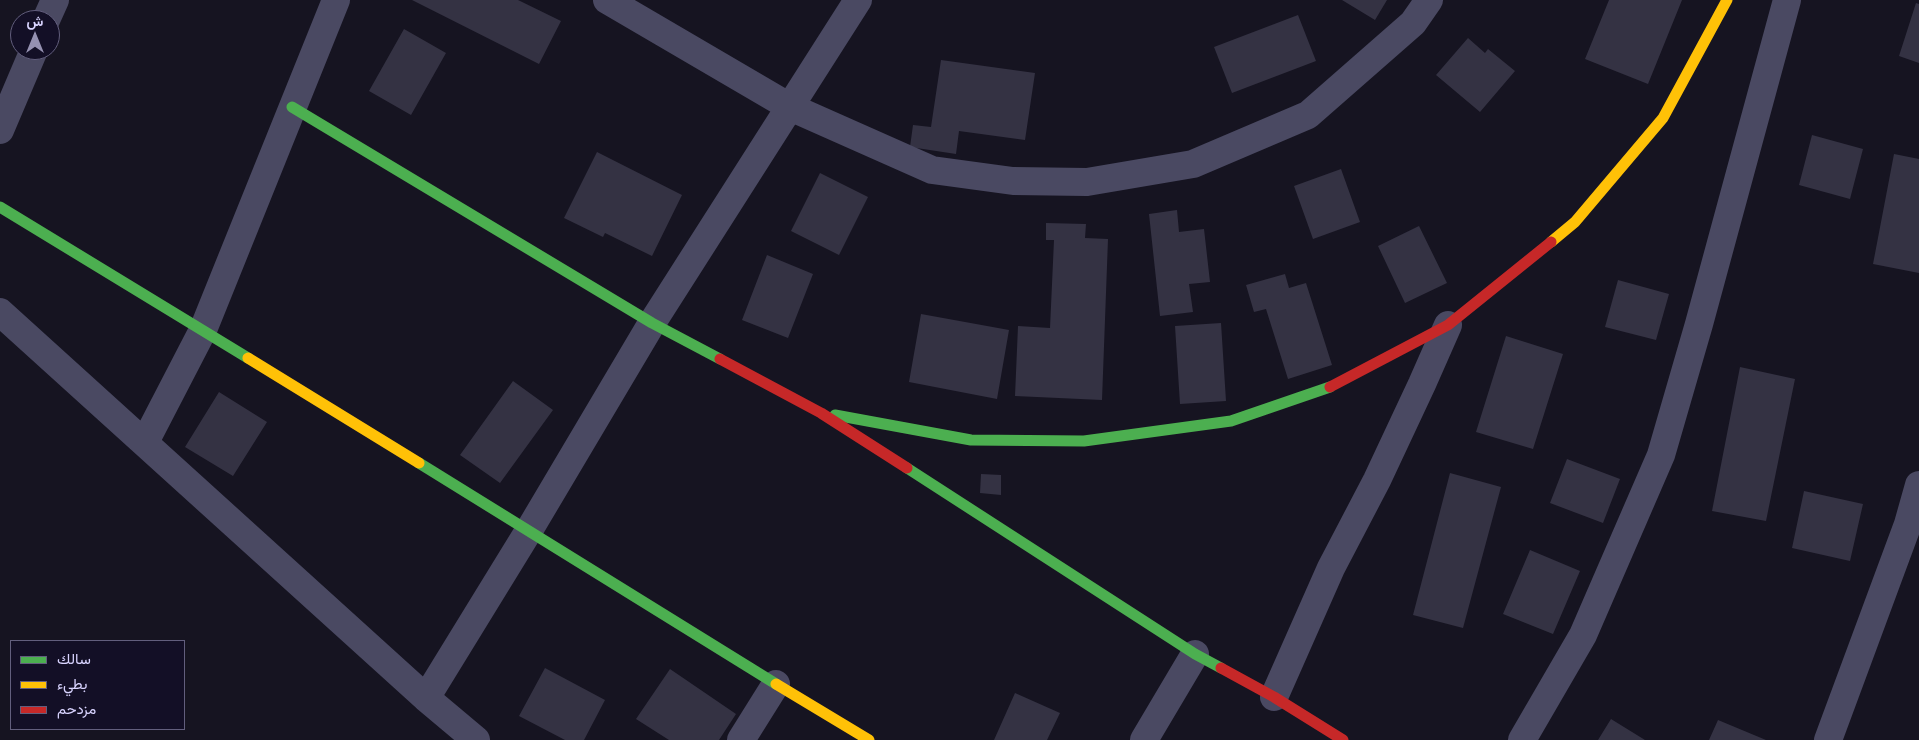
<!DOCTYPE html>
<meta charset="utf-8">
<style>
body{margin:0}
#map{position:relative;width:1919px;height:740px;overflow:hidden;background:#161421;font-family:Poppins,Vazirmatn,sans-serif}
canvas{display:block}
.legend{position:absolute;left:10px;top:640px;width:175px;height:90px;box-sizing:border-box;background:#130f26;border:1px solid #625e7d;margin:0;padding:6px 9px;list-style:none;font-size:15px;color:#d9d4ff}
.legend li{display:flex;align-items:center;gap:10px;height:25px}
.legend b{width:25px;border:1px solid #625e7d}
.north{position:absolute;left:10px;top:10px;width:50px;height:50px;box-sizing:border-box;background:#130f26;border:1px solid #625e7d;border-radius:50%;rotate:0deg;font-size:14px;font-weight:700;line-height:20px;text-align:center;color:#d9d4ff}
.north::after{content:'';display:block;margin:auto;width:18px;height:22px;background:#9591b1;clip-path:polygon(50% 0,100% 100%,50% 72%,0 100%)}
</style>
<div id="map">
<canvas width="1919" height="740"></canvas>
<ul class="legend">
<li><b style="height:6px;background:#4caf50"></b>سالك</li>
<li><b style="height:6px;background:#ffc107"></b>بطيء</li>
<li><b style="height:6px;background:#c62828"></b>مزدحم</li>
</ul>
<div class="north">ش</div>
</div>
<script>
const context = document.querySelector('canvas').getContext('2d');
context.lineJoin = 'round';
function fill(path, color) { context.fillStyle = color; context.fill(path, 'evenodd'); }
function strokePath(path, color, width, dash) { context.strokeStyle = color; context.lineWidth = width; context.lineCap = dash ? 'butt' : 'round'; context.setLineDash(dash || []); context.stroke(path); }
fill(new Path2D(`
 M412 0H518L561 21 539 64Z
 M1342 0H1387L1375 20Z
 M1609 0H1682L1648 84 1585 59Z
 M1916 3 1919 4V63L1899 56Z
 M1298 15 1316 61 1232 93 1214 47Z
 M404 29 446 53 411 115 369 91Z
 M1468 38 1485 53 1488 49 1515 71 1480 112 1436 75Z
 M941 60 1035 73 1025 140 959 131 956 154 910 147 913 125 931 127Z
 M1812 135 1863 149 1850 199 1799 185Z
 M597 152 682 195 652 256 605 233 603 237 564 218Z
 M1894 154 1919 159V273L1873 264Z
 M1341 169 1360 222 1313 239 1294 186Z
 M820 173 868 197 839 255 791 231Z
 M1177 210 1179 232 1204 229 1210 282 1189 284 1193 312 1160 316 1149 214Z
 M1046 223 1086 224 1085 238 1108 239 1102 400 1015 396 1018 326 1050 328 1054 240H1046Z
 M1419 226 1447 283 1405 303 1378 246Z
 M767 255 813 274 788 338 742 320Z
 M1285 274 1289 288 1306 283 1332 365 1288 379 1266 309 1254 312 1246 285Z
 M1618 280 1669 294 1656 340 1605 327Z
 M921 314 1009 330 997 399 909 382Z
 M1221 323 1226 401 1180 404 1175 326Z
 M1506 336 1563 354 1533 449 1476 432Z
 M1740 367 1795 379 1766 521 1712 511Z
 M513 381 553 410 500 483 460 455Z
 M219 392 267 422 233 476 185 447Z
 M1567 459 1620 479 1603 523 1550 503Z
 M1450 473 1501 487 1463 628 1413 615Z
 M981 474 1001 475V495L980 493Z
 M1804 491 1863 504 1850 561 1792 548Z
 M1530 550 1580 571 1553 634 1503 614Z
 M545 668 605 700 584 740H565L519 716Z
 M670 669 736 714 719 740H669L636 719Z
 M1015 693 1060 713 1047 740H994Z
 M1611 719 1645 740H1598Z
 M1718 720 1766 740H1709Z`), '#343243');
strokePath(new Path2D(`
 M607 0 790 107 932 170 1013 181 1087 182 1193 164 1308 115 1413 23 1429 0
 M46 20 55 0
 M0 130 34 50
 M0 312 426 698 476 740
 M145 442 203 330 336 0
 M1274 697 1331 568 1377 480 1422 384 1448 325
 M426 698 528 532 652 323 858 0
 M741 740 776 684
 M1144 740 1195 654
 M1522 740 1583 635 1661 455 1699 324 1787 0
 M1828 740 1908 524 1919 485`), '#4a4962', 28);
strokePath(new Path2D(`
 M292 107 652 323 720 359
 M0 207 248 358
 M835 415 971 440 1084 441 1231 421 1330 387
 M419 463 776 684
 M907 468 1195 654 1221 668`), '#4caf50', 11);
strokePath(new Path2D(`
 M1551 242 1575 222 1663 118 1727 0
 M248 358 419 463
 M776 684 869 740`), '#ffc107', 11);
strokePath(new Path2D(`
 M720 359 821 413 907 468
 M1330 387 1448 325 1551 242
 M1221 668 1274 697 1343 740`), '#c62828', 11);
</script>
